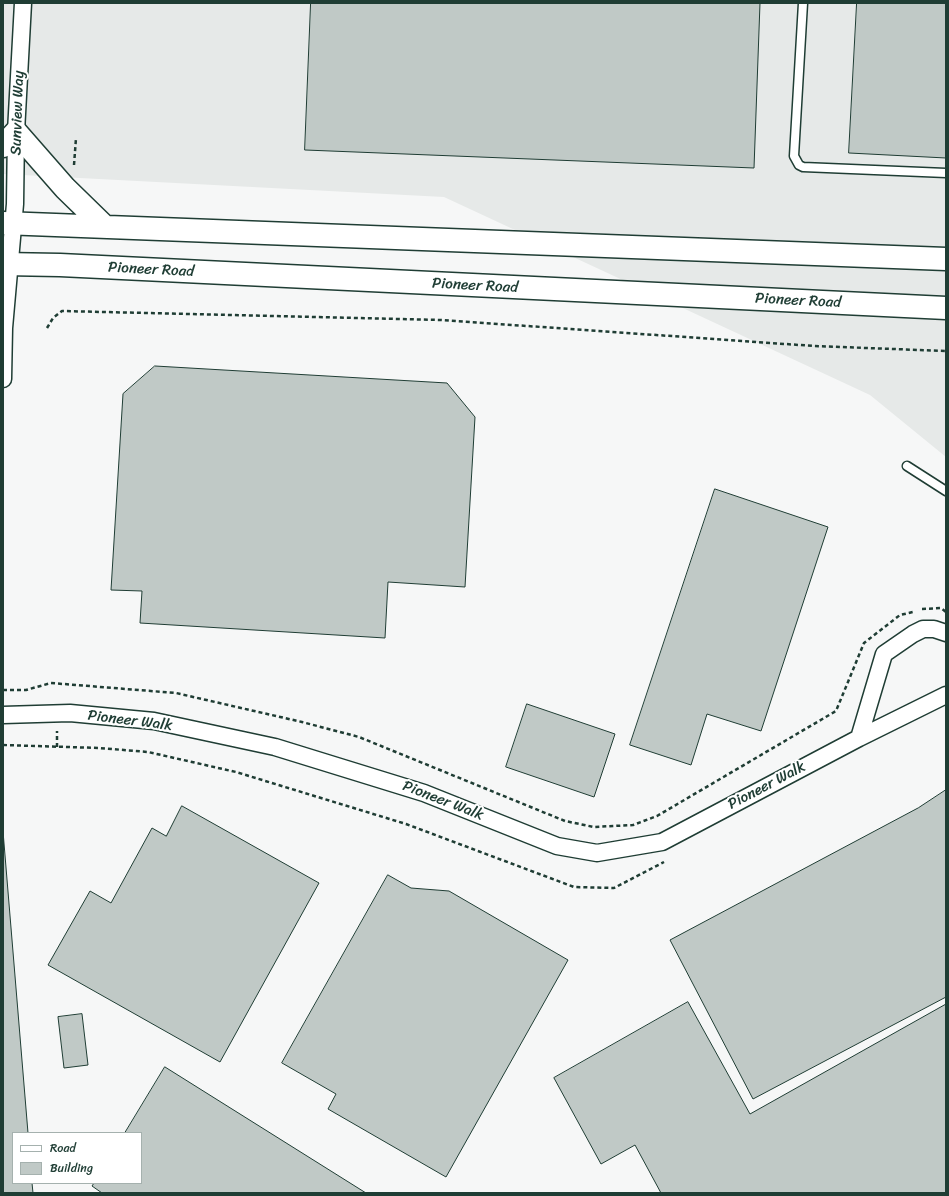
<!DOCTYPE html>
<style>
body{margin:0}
#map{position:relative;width:949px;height:1196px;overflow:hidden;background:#f6f7f7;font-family:Sriracha,sans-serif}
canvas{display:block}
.frame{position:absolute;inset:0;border:4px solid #1f3d34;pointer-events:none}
.legend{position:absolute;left:12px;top:1132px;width:130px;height:52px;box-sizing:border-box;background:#fff;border:1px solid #a5b1ae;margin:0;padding:5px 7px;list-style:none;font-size:12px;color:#1f3d34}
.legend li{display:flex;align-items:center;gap:8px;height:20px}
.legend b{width:20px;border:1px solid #a5b1ae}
</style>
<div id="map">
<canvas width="949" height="1196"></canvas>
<div class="frame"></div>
<ul class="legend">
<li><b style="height:5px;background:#fff"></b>Road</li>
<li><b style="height:11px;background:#c0c9c6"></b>Building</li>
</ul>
</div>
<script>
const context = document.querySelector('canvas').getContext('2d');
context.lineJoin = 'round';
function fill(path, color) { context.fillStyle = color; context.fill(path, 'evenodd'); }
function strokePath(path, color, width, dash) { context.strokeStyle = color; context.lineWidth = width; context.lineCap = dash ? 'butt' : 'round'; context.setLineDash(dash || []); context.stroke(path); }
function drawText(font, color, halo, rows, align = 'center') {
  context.font = font + ' Sriracha,sans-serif'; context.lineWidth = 4; context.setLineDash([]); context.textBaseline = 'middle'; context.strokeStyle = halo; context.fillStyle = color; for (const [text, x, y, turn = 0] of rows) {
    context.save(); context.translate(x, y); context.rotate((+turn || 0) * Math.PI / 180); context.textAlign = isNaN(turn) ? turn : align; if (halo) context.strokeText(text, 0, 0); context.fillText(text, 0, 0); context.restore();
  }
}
fill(new Path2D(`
 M3 3H946V457L870 395 444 197 3 174Z`), '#e6e9e8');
const building = new Path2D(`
 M311 3H760L754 168 305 150Z
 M857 3H946V158L849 153Z
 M155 366 447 383 475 417 465 587 388 582 385 638 140 623 142 591 111 590 123 394Z
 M715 489 828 527 761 731 707 714 691 765 630 745Z
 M527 704 615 734 594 797 506 767Z
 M946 790V997L753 1099 670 940 918 808Z
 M182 806 319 883 220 1062 48 965 90 891 111 903 152 828 166 836Z
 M3 831 28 1133H13V1183H32L33 1193H3Z
 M388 875 411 888 449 891 568 960 446 1177 328 1109 336 1094 282 1063Z
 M688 1002 750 1114 946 1004V1193H661L635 1145 601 1164 554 1078Z
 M82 1014 88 1065 64 1068 58 1017Z
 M165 1067 366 1193H102L92 1186 94 1183H141V1133H125Z`);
fill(building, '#c0c9c6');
strokePath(building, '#1f3d34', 1);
const service = new Path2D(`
 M803 3 794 156 799 165 803 167 946 173
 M907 466 946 491`);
const minor = new Path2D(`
 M3 379 4 328 15 204 16 132 23 3
 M3 715 70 713 154 721 275 747 424 793 557 846 597 853 662 842 859 738 946 695
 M859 738 884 654 913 634 923 629H934L946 633`);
const primary = new Path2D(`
 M3 146 16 132 65 188 105 227
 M3 223 946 259
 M3 264 60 265 946 308`);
strokePath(service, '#1f3d34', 11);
strokePath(minor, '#1f3d34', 19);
strokePath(primary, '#1f3d34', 25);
strokePath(new Path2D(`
 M74 165 76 138
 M47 328 53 318 62 311 441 320 814 346 946 351
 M922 609 941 608 946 612
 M3 690H26L51 683 176 693 302 722 359 737 565 821 594 827 633 825 657 816 836 711 864 643 900 615 913 612
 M3 745 99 748 148 752 236 772 406 824 574 887 614 888 664 862
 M57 747V731`), '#1f3d34', 2.5, [4, 3]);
strokePath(service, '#fff', 8);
strokePath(minor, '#fff', 16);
strokePath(primary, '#fff', 22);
drawText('15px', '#1f3d34', '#fff', [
 ["Sunview Way",18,113,-88],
 ["Pioneer Road",151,270,3],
 ["Pioneer Road",475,286,3],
 ["Pioneer Road",798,301,3],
 ["Pioneer Walk",130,721,7],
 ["Pioneer Walk",767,786,-28],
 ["Pioneer Walk",443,801,21]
]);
</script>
